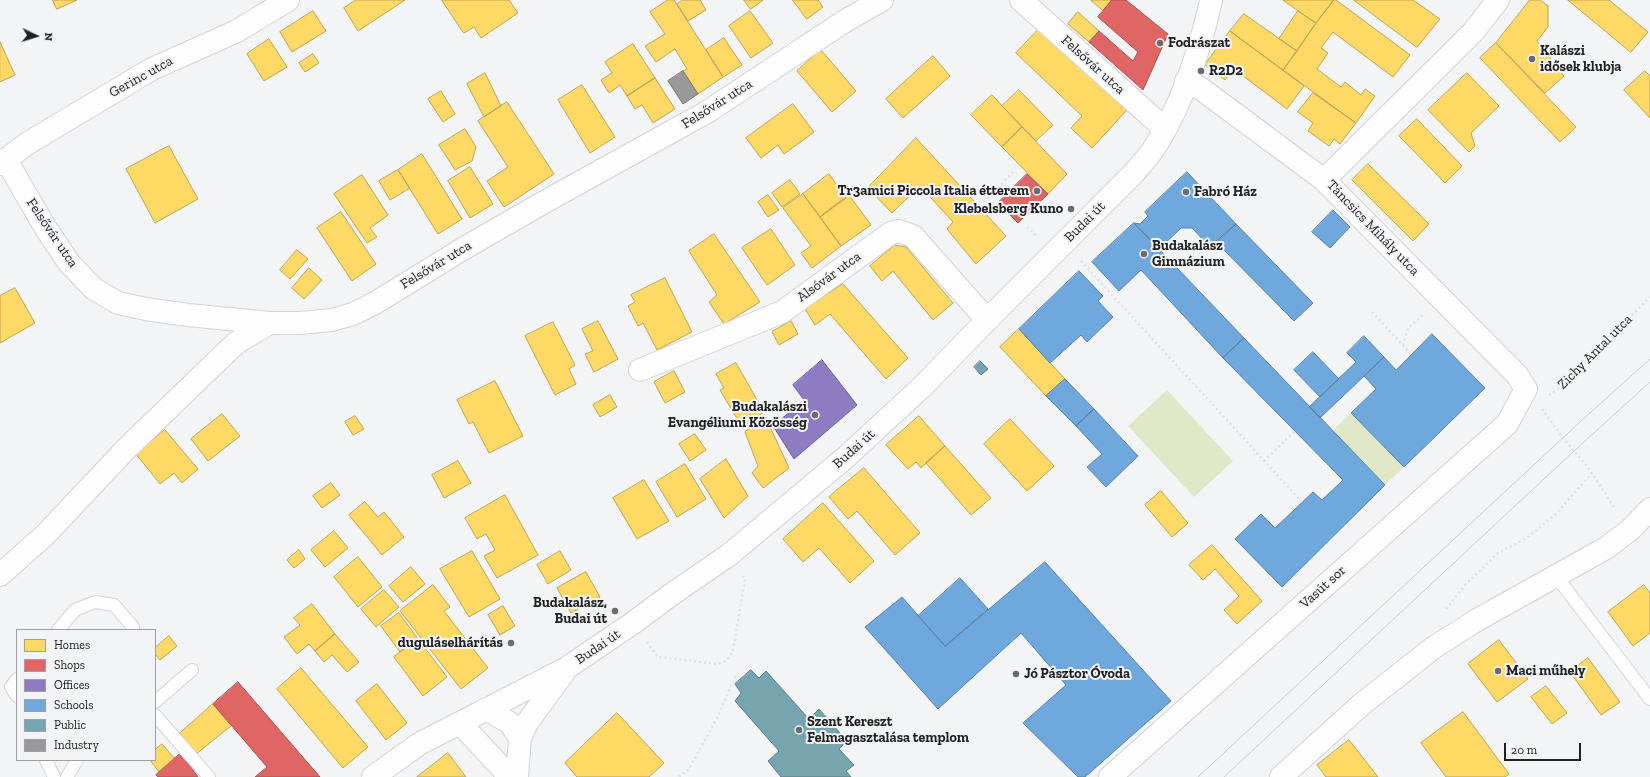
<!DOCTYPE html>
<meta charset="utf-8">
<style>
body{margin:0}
#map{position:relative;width:1650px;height:777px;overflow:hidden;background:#f3f4f6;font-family:"Zilla Slab",serif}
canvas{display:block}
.legend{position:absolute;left:16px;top:629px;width:140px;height:132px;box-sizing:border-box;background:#f2f3f7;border:1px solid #9e9fa2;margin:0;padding:5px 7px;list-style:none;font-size:12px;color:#202122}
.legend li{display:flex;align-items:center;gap:8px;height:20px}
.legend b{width:20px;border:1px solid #9e9fa2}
.north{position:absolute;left:16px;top:16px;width:40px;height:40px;-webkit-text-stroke:3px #f2f3f7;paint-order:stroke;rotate:94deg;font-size:11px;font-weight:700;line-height:16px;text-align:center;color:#202122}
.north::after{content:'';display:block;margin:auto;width:14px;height:18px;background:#202122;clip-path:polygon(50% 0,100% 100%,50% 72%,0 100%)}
.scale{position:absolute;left:1504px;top:743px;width:77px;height:18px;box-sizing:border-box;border:2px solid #202122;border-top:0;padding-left:5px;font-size:12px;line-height:14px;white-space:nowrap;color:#202122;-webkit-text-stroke:3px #f2f3f7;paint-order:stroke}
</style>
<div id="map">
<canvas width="1650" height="777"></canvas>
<ul class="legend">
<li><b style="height:11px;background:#ffd966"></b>Homes</li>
<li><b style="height:11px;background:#e06666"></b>Shops</li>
<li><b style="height:11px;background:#8e7cc3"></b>Offices</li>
<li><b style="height:11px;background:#6fa8dc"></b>Schools</li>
<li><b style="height:11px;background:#76a5af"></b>Public</li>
<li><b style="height:11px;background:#999"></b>Industry</li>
</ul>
<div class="north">N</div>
<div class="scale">20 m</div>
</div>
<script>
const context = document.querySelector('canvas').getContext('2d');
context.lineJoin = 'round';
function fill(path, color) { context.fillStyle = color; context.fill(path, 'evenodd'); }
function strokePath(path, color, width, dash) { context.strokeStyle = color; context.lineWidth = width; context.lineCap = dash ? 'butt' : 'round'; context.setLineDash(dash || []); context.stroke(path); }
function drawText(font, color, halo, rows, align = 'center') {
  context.font = font + ' "Zilla Slab",serif'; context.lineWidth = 4; context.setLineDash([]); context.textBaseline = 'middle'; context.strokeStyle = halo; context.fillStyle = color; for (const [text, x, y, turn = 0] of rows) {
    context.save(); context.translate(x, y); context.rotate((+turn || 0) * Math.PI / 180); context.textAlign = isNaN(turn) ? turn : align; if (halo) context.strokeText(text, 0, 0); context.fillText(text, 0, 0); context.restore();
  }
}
fill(new Path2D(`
 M1167 390 1233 461 1194 497 1128 426Z
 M1351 413 1404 467 1385 485 1332 431Z`), '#dee8c7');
const homes = new Path2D(`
 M53 0H77L57 9Z
 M356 0H405L358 31 344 8Z
 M442 0H509L518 13 481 38 474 27 464 33Z
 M668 0H674L723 77 698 94 683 71 687 69 675 49 656 62 645 46 665 34 650 12Z
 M683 0H700L706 10 688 21 677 4Z
 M744 0H763L751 9Z
 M793 0H818L823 7 807 19Z
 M1091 0H1112L1104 11Z
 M1283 0H1334L1316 23Z
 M1334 0H1336L1410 55 1393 77 1333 32 1321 48 1328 53 1317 69 1341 87 1345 82 1361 95 1365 89 1375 96 1356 123 1283 70 1316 23Z
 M1354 0H1413L1440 19 1417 47Z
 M1530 0H1540L1548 6V27L1537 41 1564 76 1545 93 1496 43Z
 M1568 0H1609L1648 32 1631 52Z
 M313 11 326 31 292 52 280 32Z
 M750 11 773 43 751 58 729 26Z
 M1298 11 1316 23 1297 51 1279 39Z
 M1078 12 1099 31 1089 42 1068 24Z
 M1244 14 1297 51 1283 70 1230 31Z
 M1040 28 1127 110 1092 148 1071 128 1082 116 1016 53Z
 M1230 31 1304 86 1287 109 1234 69 1225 80 1205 65Z
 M724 38 742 65 723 77 706 50Z
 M269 39 287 67 264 81 247 54Z
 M0 42 15 75 0 82Z
 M1496 43 1576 127 1560 142 1480 58Z
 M633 44 655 78 627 96 620 85 609 93 601 80 612 73 605 62Z
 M821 50 856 91 832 112 797 71Z
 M313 54 319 63 305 72 299 63Z
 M933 56 950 76 903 118 886 99Z
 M1645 71 1650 76V118L1624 90Z
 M485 73 501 106 484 117 467 84Z
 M1467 73 1499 106 1471 133 1475 146 1469 152 1428 110Z
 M655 78 675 109 653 123 642 105 635 109 627 96Z
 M582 85 615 137 590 153 558 100Z
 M1019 90 1053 125 1036 141 1002 106Z
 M441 91 455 114 443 122 428 99Z
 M1313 93 1356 123 1340 144 1334 139 1329 146 1308 131 1313 123 1298 112Z
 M992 95 1022 127 1002 147 971 115Z
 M507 102 554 174 504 207 487 181 508 167 478 121Z
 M793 104 814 132 784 154 778 145 761 158 746 138Z
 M1417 119 1462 166 1445 183 1399 136Z
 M1022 127 1067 174 1048 194 1002 147Z
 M465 129 476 147 472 161 455 170 439 145Z
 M916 138 1006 236 976 264 947 229 953 222 920 186 892 213 868 188Z
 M169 146 198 199 155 223 126 169Z
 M422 154 462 219 438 234 398 170Z
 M1368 164 1429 224 1413 241 1352 180Z
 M470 167 493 204 470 218 448 181Z
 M398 170 410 188 390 200 379 181Z
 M829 174 846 198 820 217 803 194Z
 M362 175 388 215 370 228 377 237 367 243 334 194Z
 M790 180 800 194 782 207 772 193Z
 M803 194 841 246 812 268 801 253 811 246 783 208Z
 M768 195 779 210 768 217 758 202Z
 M849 195 871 225 841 246 820 217Z
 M341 212 376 264 352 281 317 228Z
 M771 229 795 265 767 285 742 248Z
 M714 234 760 302 724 324 709 302 717 295 689 251Z
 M895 245 906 247 953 303 933 320 893 271 882 281 870 266Z
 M297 250 308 259 290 279 280 270Z
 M309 268 322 280 304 299 292 288Z
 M665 278 692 332 657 350 643 323 638 326 628 306 635 302 631 295Z
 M843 284 908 358 886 379 830 314 815 325 805 309Z
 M15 288 35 323 0 343V296Z
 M598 321 618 359 594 372 585 354 593 351 582 329Z
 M791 321 798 334 779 345 772 332Z
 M553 322 575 365 569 369 576 384 555 395 525 336Z
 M1019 329 1065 379 1046 396 1000 347Z
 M736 363 764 412 742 427 720 390 724 388 716 374Z
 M674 371 685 392 665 403 654 382Z
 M495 381 523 436 489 453 473 422 469 424 457 400Z
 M610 395 617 407 600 417 593 405Z
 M222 414 240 436 208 461 191 439Z
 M355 416 364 429 353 435 345 422Z
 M919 416 945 446 921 468 916 462 908 469 886 445Z
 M766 418 789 468 763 488 752 473 758 466 745 432Z
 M1010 419 1054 466 1027 491 984 444Z
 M165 430 198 469 182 483 174 473 160 484 136 454Z
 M695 434 706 450 690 461 679 444Z
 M945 446 991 498 971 515 926 463Z
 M726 459 748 496 724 518 700 479Z
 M458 461 471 483 444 498 432 475Z
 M685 464 706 499 677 517 656 482Z
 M864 468 920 533 895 555 857 511 848 519 829 497Z
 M644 480 669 521 637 539 613 498Z
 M331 483 340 495 322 508 313 496Z
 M1161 491 1188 523 1172 537 1145 505Z
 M505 495 538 555 497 578 484 556 495 550 486 534 477 539 465 518Z
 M365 502 378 517 384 512 404 537 382 555 349 515Z
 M823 503 874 561 850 583 819 548 803 562 783 539Z
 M334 531 348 548 325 567 311 550Z
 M1212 545 1262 601 1237 624 1224 610 1239 596 1215 569 1203 580 1189 565Z
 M299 550 305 559 294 568 287 560Z
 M472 551 500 599 469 617 440 569Z
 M560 551 571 570 548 584 537 565Z
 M358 557 382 587 358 607 334 577Z
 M411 567 425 584 403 602 389 586Z
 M586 572 600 597 571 613 557 588Z
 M433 585 450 607 444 611 488 668 461 689 400 611Z
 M1644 585 1650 593V633L1633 646 1608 612Z
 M384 590 399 607 376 627 361 609Z
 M312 604 335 634 315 651 309 644 297 654 284 637 300 625 294 618Z
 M503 606 515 626 500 635 488 615Z
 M399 613 418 639 400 652 381 626Z
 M335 634 359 662 347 672 332 655 324 662 315 651Z
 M169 636 177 646 160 660 155 654V648Z
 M418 639 447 677 423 696 394 657Z
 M1499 640 1528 679 1497 702 1468 664Z
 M1588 658 1620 702 1601 715 1570 672Z
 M301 668 368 747 343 768 277 689Z
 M377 684 407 723 386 740 356 701Z
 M1546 686 1567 713 1552 724 1531 697Z
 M213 704 232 725 195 755 178 735Z
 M1463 712 1509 774 1505 777H1446L1421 743Z
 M617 713 664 763 649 777H577L565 763Z
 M1349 740 1378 777H1326L1317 765Z
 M162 744 175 759 159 772 150 760H155V750Z
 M448 753 466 777H417Z`);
fill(homes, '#ffd966');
strokePath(homes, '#bca252', 1);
const shops = new Path2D(`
 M1112 0H1126L1168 34 1143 90 1089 42 1099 31 1133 61 1138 52 1098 17Z
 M1027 174 1048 194 1018 223 998 203Z
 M238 682 320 777H255L267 767 213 704Z
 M181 753 198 777H158L156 775Z`);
fill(shops, '#e06666');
strokePath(shops, '#a65152', 1);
const offices = new Path2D(`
 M822 360 857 405 794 459 773 426 804 400 793 385Z`);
fill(offices, '#8e7cc3');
strokePath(offices, '#6d6193', 1);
const schools = new Path2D(`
 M1187 172 1236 224 1211 248 1192 228H1181L1159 249 1134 223 1140 224 1148 216 1145 212Z
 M1333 210 1350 227 1330 248 1312 232Z
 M1134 223 1244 338 1223 358 1141 270 1119 291 1092 262Z
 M1236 224 1313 303 1294 321 1216 242Z
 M1079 271 1103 296 1098 301 1113 317 1087 342 1081 335 1050 363 1019 329Z
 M1432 334 1485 388 1404 467 1351 413 1376 389 1364 376 1384 357 1396 370Z
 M1364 336 1384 357 1320 418 1309 407 1356 362 1347 353Z
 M1244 338 1385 485 1282 587 1235 539 1261 514 1275 528 1313 492 1322 500 1343 480 1223 358Z
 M1313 352 1339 379 1320 397 1294 370Z
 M1065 379 1094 409 1076 426 1046 396Z
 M1094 409 1138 456 1106 487 1087 467 1102 454 1076 426Z
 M1045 562 1171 701 1085 777H1078L1023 723 1066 685 1021 633 938 709 865 627 902 597 945 646Z
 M960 578 988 609 945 646 918 616Z`);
fill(schools, '#6fa8dc');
strokePath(schools, '#5780a4', 1);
const public = new Path2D(`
 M980 361 988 369 981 375 974 367Z
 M751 670 759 678 766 671 809 719 819 709 847 741 839 749 854 765 846 771 851 777H781L768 761 779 751 735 701 741 693 735 684Z`);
fill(public, '#76a5af');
strokePath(public, '#5c7d85', 1);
const industry = new Path2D(`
 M683 71 698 94 683 104 668 81Z`);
fill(industry, '#999');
strokePath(industry, '#757575', 1);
const lane = new Path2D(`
 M1556 576 1650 699
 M58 630 75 610 95 602 114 605 133 627V630
 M17 679 11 687 17 696
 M155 702 192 670
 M155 715 209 777
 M46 760 54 777
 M67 777 77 760`);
const street = new Path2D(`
 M1021 0 1165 129
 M6 160 45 227 69 263 94 289 118 303 146 309 188 315 270 323H300L332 320 353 314 375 303 466 247 548 200 707 112 845 21 882 0
 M0 164 28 143 152 69 237 31 288 0
 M1324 180 1474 31 1498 0
 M640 370 782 312 891 233 899 231 913 236 987 320
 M0 575 46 534 127 448 236 343 270 323
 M1110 777 1507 424 1526 389 1517 375 1324 180 1200 88 1186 81
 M1281 777 1362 704 1433 648 1477 620 1606 548 1630 530 1650 509`);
const secondary = new Path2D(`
 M486 709 510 723 520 738
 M460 723 510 777
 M373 777 419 744 565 669 633 623 672 594 729 555 845 458 924 385 987 320 1135 172C1141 164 1149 157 1154 148 1181 108 1201 47 1211 0
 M517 777 520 738 527 723 564 672`);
strokePath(lane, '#d1d2d3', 14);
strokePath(street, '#d1d2d3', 24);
strokePath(secondary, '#d1d2d3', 24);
strokePath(new Path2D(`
 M984 202 1013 172
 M1027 227 1037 236
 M1081 261 1302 502
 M1372 312 1410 353
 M1403 345 1408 328 1423 315
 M1549 395 1557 390 1650 297
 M1542 409 1563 438 1587 466 1616 510
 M1264 461 1295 431
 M1446 609 1467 583 1498 553 1525 539 1555 515 1592 473
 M647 642 658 657 717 664 726 661 733 651 745 579 743 576
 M679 777 689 769 717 718 737 673`), '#dfe0e0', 2.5, [2, 3]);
strokePath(lane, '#fdfdfe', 12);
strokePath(street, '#fdfdfe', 22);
strokePath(secondary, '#fdfdfe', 22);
strokePath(new Path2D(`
 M1198 777 1581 421 1650 359
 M1224 777 1574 451 1650 382`), '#c9caca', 1);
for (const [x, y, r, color] of [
 [1160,43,4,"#6a6b6c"],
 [1532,59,4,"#6a6b6c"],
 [1201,71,4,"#6a6b6c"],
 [1037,191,4,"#6a6b6c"],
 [1186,192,4,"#6a6b6c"],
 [1071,209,4,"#6a6b6c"],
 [1144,254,4,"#6a6b6c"],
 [815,415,4,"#6a6b6c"],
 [615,611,4,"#6a6b6c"],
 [511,643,4,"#6a6b6c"],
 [1498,671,4,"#6a6b6c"],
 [1016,674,4,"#6a6b6c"],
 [799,730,4,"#6a6b6c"]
]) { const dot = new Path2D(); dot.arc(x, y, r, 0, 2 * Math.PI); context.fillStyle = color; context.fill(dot); strokePath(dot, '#f2f3f7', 1.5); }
drawText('bold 14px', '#202122', '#f2f3f7', [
 ["Fodrászat",1168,43],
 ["Kalászi",1540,51],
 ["idősek klubja",1540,67],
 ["R2D2",1209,71],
 ["Tr3amici Piccola Italia étterem",1029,191,"right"],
 ["Fabró Ház",1194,192],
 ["Klebelsberg Kuno",1063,209,"right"],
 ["Budakalász",1152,246],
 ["Gimnázium",1152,262],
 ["Budakalászi",807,407,"right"],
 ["Evangéliumi Közösség",807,423,"right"],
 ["Budakalász,",607,603,"right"],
 ["Budai út",607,619,"right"],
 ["duguláselhárítás",503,643,"right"],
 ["Maci műhely",1506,671],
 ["Jó Pásztor Óvoda",1024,674],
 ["Szent Kereszt",807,722],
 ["Felmagasztalása templom",807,738]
], 'left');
drawText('14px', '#202122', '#f2f3f7', [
 ["Felsővár utca",1093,65,42],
 ["Gerinc utca",141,77,-29],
 ["Felsővár utca",717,104,-32],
 ["Budai út",1085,222,-45],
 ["Táncsics Mihály utca",1373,228,46],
 ["Felsővár utca",52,233,56],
 ["Felsővár utca",436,265,-31],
 ["Alsóvár utca",829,277,-36],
 ["Zichy Antal utca",1595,352,-45],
 ["Budai út",854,449,-42],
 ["Vasút sor",1323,587,-42],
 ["Budai út",598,647,-34]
]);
</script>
